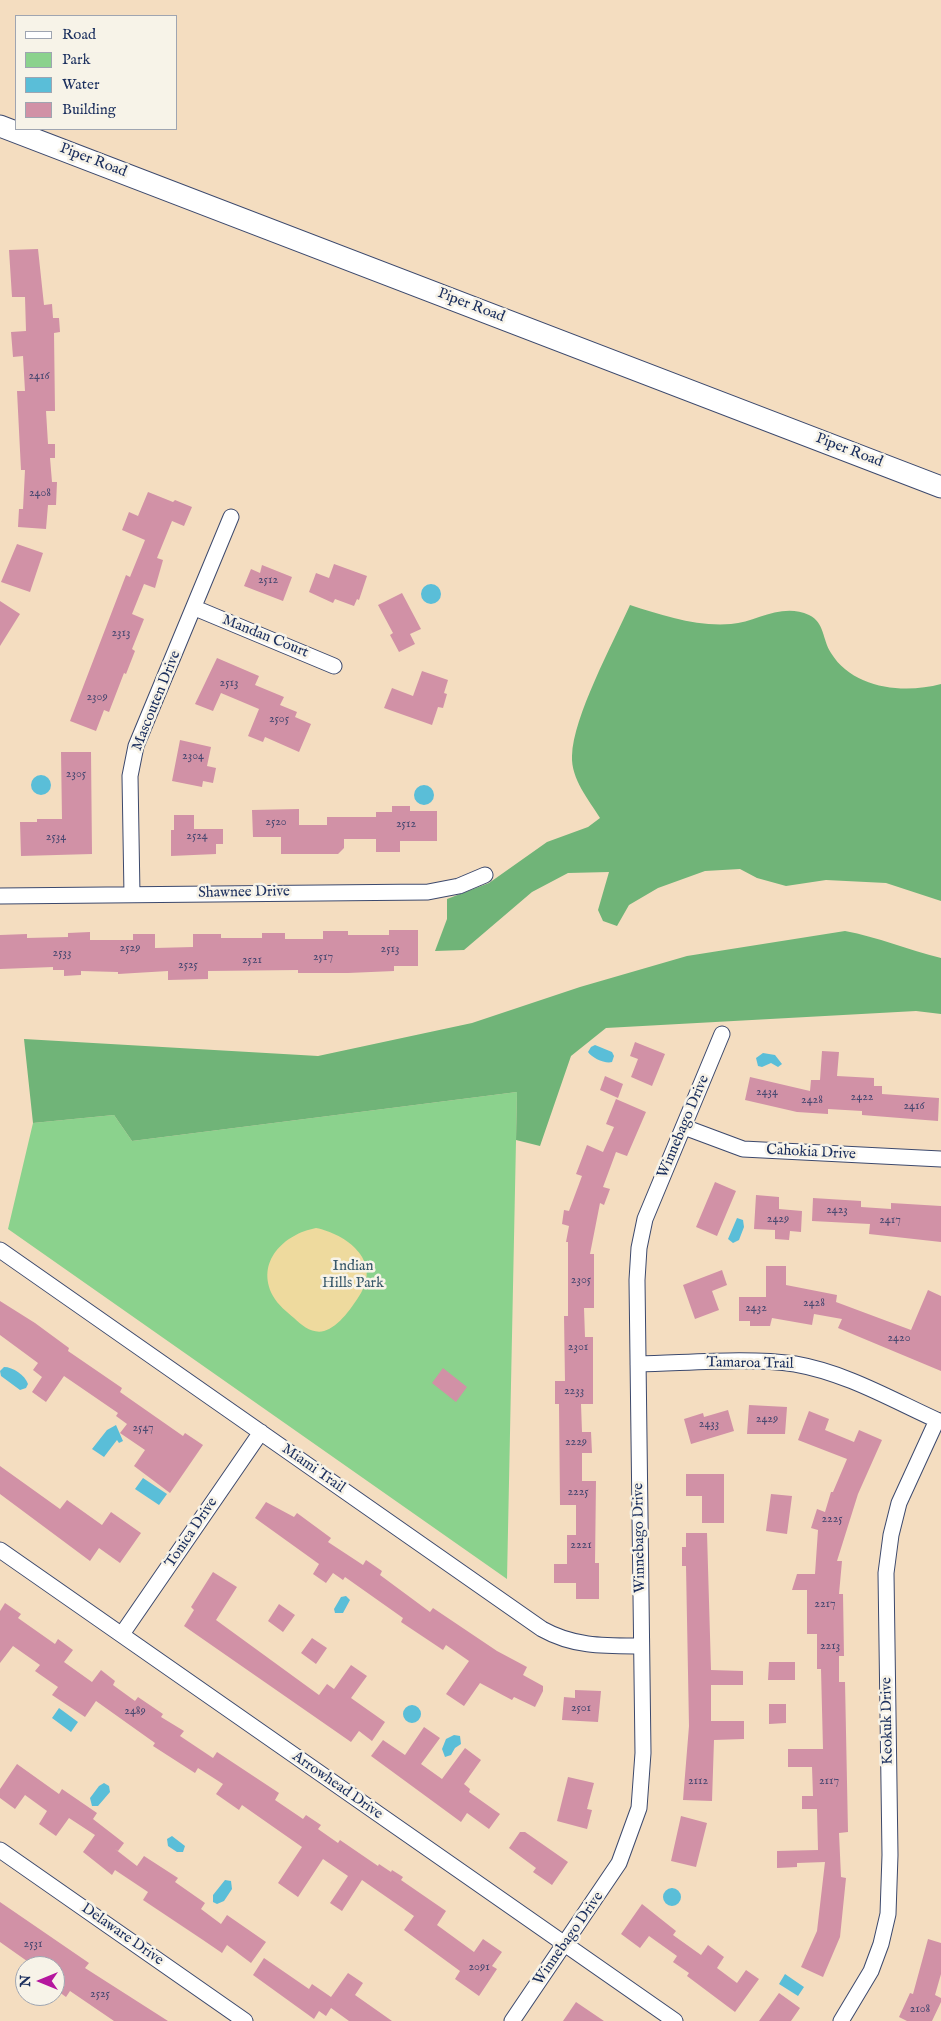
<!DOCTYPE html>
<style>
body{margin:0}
#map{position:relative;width:941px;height:2021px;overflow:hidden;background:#f4ddc0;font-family:"IM FELL English",serif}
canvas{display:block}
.legend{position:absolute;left:15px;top:15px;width:162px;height:115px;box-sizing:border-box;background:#f7f3e8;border:1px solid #9fa5b1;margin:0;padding:6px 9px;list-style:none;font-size:15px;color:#1b2f5e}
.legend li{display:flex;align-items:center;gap:10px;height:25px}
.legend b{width:25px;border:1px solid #9fa5b1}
.north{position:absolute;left:15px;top:1956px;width:50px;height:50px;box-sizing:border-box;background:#f7f3e8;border:1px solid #9fa5b1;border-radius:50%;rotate:270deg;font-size:14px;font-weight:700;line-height:20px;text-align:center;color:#1b2f5e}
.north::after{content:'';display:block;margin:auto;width:18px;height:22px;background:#b5179e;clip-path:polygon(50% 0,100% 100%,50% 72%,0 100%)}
</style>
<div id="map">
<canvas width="941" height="2021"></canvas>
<ul class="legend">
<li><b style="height:6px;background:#fff"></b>Road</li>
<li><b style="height:14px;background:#8bd28d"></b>Park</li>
<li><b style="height:14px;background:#5abed8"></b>Water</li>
<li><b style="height:14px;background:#d191a6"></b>Building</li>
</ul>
<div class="north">N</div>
</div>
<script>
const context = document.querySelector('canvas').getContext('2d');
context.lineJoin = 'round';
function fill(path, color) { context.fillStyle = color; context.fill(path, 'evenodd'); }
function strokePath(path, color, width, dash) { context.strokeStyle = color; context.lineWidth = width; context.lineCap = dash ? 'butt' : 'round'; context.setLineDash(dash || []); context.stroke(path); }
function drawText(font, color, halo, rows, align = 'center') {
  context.font = font + ' "IM FELL English",serif'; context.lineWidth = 5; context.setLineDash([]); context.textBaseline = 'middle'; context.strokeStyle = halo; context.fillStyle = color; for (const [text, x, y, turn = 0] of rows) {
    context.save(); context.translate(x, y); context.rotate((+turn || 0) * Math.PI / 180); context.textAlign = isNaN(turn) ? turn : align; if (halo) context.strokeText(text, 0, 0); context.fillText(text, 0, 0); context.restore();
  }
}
fill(new Path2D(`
 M517 1092 507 1579 8 1229 33 1123 114 1115 132 1141Z`), '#8bd28d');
fill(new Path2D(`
 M630 605C661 615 697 627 731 624 756 622 782 602 809 615 825 623 822 639 831 653 853 689 904 694 941 684V901L886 883 826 880 786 886 757 878 740 869 705 871 658 888 629 905 617 926 603 921 598 910 609 872 568 873 532 892 464 950 435 951 447 919V899L489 883 547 842 588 827 600 818C589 800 571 779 572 756 573 717 613 643 630 605Z
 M845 931C878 937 908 950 941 958V1014L916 1011 606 1028 571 1056 540 1146 516 1140 517 1092 132 1141 114 1115 33 1123 24 1039 318 1056 472 1023 580 987 687 956Z`), '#70b478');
fill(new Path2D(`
 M316 1228C346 1234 381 1260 361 1293 353 1306 339 1327 324 1331 313 1334 302 1326 294 1318 287 1312 278 1305 273 1296 255 1262 284 1234 316 1228Z`), '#eeda9e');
fill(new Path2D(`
 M421 594a10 10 0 1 1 20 0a10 10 0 1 1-20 0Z
 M31 785a10 10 0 1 1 20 0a10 10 0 1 1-20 0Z
 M414 795a10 10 0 1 1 20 0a10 10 0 1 1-20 0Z
 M595 1045 612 1052 614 1056 612 1062C605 1064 592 1058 588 1052L591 1047Z
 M763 1053 775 1055 782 1064 778 1067 771 1063 762 1067 758 1066 756 1058Z
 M737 1218 743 1220 744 1227 739 1240 733 1243 728 1239Z
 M4 1367C13 1367 25 1375 28 1384L26 1388 20 1390 1 1376 0 1371Z
 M116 1425 123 1441 119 1443 117 1440 104 1457 92 1449 107 1430Z
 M143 1478 167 1494 159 1505 135 1489Z
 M346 1596 350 1600 343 1613H335L334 1609 341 1597Z
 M403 1714a9 9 0 1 1 18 0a9 9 0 1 1-18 0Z
 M59 1708 78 1722 71 1732 52 1718Z
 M454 1735 460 1736 461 1744 455 1748 451 1755 445 1757 442 1749 446 1739Z
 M104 1783 109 1786 110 1792 98 1806H92L90 1798 99 1786Z
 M172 1836 185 1846 183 1852H177L168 1846 167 1839Z
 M225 1880 231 1881 232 1889 224 1901 217 1904 213 1902V1895Z
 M663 1897a9 9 0 1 1 18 0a9 9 0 1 1-18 0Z
 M785 1974 804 1987 798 1996 779 1984Z`), '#5abed8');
fill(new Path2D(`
 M38 249 44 305 52 304 53 318H59L60 332 54 333 55 411H46L48 444H55V458H50L52 482H57L56 505H48L46 529 18 527 19 509H23L25 470H21L17 391H25L23 356 13 357 11 332 26 331 25 297H12L9 250Z
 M148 492 173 502 175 500 192 507 184 526 172 521 157 558 163 560 155 588 144 584 132 614 144 619 132 649 135 651 126 674 124 673 109 712 104 710 96 731 70 721 126 575 130 577 145 540 122 530 129 512 138 516Z
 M17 544 43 553 30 592 1 582Z
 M334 564 367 576 359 600 357 599 354 606 335 599 333 603 309 592 316 573 329 578Z
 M262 565 292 577 283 601 244 586 251 569 260 573Z
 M402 593 421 629 410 634 415 644 399 652 390 635 393 633 378 605Z
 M0 601 20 614 0 646Z
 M217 658 259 676 255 685 284 697 280 705 297 712 295 717 311 724 299 752 265 737 263 742 248 736 259 709 221 693 213 711 195 704Z
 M422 671 448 680 444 693 447 694 443 708 438 707 432 725 384 708 392 688 413 696Z
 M180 740 211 747 207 766 216 768 213 783 203 781 202 787 172 781Z
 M61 752H91L92 854 21 856 20 822H37V819H62Z
 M392 806H410V811H437V841H400V852H376V839H344V848L338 854H281V837H253L252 810 299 809V825H327V817H376V812H392Z
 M174 815H194V829H223V844H216V854L171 856V830H174Z
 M389 930H418V966H394V971L348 973H298V970L208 971V979L168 980V971L118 974V972L81 971V975L64 976V970H53V967L0 969V935L27 934V938L68 937V933L90 932V940H133V934H155V948L193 947V934H221V938H262V933H285V939H323V931H348V935H389Z
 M635 1042 665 1054 652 1086 631 1077 638 1059 630 1056Z
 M822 1051 839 1052 837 1076 874 1078V1086H882V1094L939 1098 938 1121 862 1115V1111L828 1109V1114L797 1112 745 1100 750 1077 810 1091 811 1080H820Z
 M605 1076 623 1084 618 1098 600 1090Z
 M616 1099 646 1112 627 1156 616 1152 603 1187 610 1189 604 1205 600 1203 590 1254H594V1308H584L585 1337H593V1404H581L582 1432H591L592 1453H582V1481H596L595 1563H599V1599H576V1583H554V1564H567V1535H576V1505H560L559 1404H555V1381H565L564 1316H568V1242H566L569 1226 562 1224 564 1210 569 1211 582 1176 576 1174 587 1145 603 1152 614 1127 606 1124Z
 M715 1182 736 1191 717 1236 696 1227Z
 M756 1195 779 1197V1209L802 1211 801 1232 790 1231 789 1240 775 1239V1230L754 1229Z
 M813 1198 861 1201V1207L891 1209V1203L941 1206V1242L869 1234 870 1224 812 1221Z
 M766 1266H786V1285L837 1295 836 1302 911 1330 928 1290 941 1296V1371L838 1328 842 1319 814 1314 812 1325 772 1318 770 1326H750V1321H739V1297H766Z
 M722 1270 727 1285 712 1291 719 1310 695 1319 683 1285Z
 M0 1301 35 1323 69 1348 68 1351 122 1388 120 1392 183 1436 185 1433 203 1445 170 1493 134 1466 145 1450 120 1433 127 1424 116 1416 118 1413 64 1376 46 1402 32 1392 42 1377 33 1370 38 1363 0 1335Z
 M443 1368 467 1387 456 1402 432 1383Z
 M749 1405 787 1407 785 1434H747Z
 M728 1410 734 1431 691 1444 684 1419 703 1413 704 1417Z
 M809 1411 829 1419 825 1430 854 1442 859 1430 882 1440 858 1494 837 1561H842L839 1594H843L844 1656H839V1682H845L848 1832 839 1833 841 1877 846 1878 840 1937 823 1977 801 1967 817 1931 825 1862 797 1863V1867L777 1868V1851L818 1850 817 1809H802V1796H813L812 1767H788V1749H823L821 1669H817V1634H807V1590H792L797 1574H815L818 1530 811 1528 817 1509 825 1512 831 1492H833L847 1459 798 1440Z
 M0 1466 60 1509 67 1500 102 1525 111 1512 141 1533 120 1563 99 1548 90 1561 0 1494Z
 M686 1474H724V1523H702V1496H686Z
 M771 1494 792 1496 787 1534 766 1531Z
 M266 1502 294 1517 297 1513 331 1538 328 1542 363 1565 366 1560 382 1571 380 1575 430 1612 433 1608 497 1651 527 1667 523 1675 543 1686V1691L535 1707 514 1697 512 1700 480 1683 464 1706 446 1694 469 1661 446 1645 443 1650 401 1622 403 1618 345 1577 343 1580 333 1573 326 1583 313 1574 319 1564 255 1518Z
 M686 1533H707L711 1670 743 1671V1685H711V1721H744V1739L714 1740 712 1801 683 1800 689 1726 686 1566H682V1547H686Z
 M213 1572 237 1587 216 1620 319 1695 327 1684 334 1689 351 1665 367 1676 351 1698 385 1722 372 1741 359 1731 351 1742 184 1626 194 1610 191 1607Z
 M5 1603 21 1614 18 1618 55 1644 58 1639 73 1650 64 1662 92 1682 101 1670 115 1681 113 1685 135 1701 138 1697 163 1714 161 1717 184 1731 180 1736 213 1758 217 1752 279 1793 275 1800 303 1819 306 1815 321 1825 318 1829 338 1843 340 1840 378 1866 379 1864 391 1872 392 1870 403 1877 401 1880 446 1911 437 1925 474 1952 483 1939 502 1952 492 1966 497 1969 479 1996 455 1979 460 1971 404 1930 414 1916 362 1880 342 1911 330 1903 348 1876 323 1859 298 1897 278 1883 302 1847 242 1805 239 1810 216 1794 223 1784 198 1768 195 1773 153 1746 155 1743 96 1701 85 1717 52 1695 58 1687 35 1671 40 1665 13 1646 0 1663V1611Z
 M279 1604 295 1615 283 1632 268 1621Z
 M312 1638 327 1648 316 1664 301 1653Z
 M769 1662H795V1680H768Z
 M575 1690 601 1691 598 1722 562 1720 564 1697 575 1698Z
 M769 1704H786V1723L769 1724Z
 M424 1727 440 1738 421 1764 442 1779 465 1748 481 1760 464 1784 470 1789 469 1792 500 1814 489 1829 467 1813 461 1822 371 1756 383 1740 405 1755Z
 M17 1764 59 1794 62 1789 97 1813 93 1819 124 1843 118 1851 115 1849 137 1866 144 1856 178 1878 175 1882 205 1903 201 1909 221 1924 227 1915 266 1942 251 1963 227 1945 222 1953 203 1940 143 1900 148 1892 115 1870 112 1875 83 1852 95 1835 69 1818 56 1836 39 1824 47 1811 25 1795 15 1809 0 1798V1789Z
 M568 1777 594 1783 587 1809 592 1810 587 1829 557 1821Z
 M681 1816 707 1823 696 1867 671 1861Z
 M520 1832H525L568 1862 552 1885 533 1872 536 1868 509 1848Z
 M0 1902 89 1963 85 1968 168 2021H114L70 1991 66 1997 55 1989V1966H34L0 1942Z
 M642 1904 676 1931 673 1935 701 1955 708 1945 724 1957 717 1968 737 1983 746 1970 759 1979 735 2012 687 1976 689 1973 673 1962 677 1956 649 1936 640 1948 621 1934Z
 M928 1939 941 1943V1974L935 1995 941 1998V2002L932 2021H907L899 2017 910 1993 913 1994Z
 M264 1958 309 1989 312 1984 331 1997 348 1973 363 1983 355 1995 392 2021H349L331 2008 326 2016 319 2011 314 2019 253 1975Z
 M779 1993 800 2008 791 2021H759Z
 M576 2002 604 2021H563Z`), '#d191a6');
const street = new Path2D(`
 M195 608 334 666
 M132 895 130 776 136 746 231 517
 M0 896 428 892 459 886 485 875
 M684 1127 743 1149 941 1159
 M0 1250 542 1629C574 1647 605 1646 641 1646
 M638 1364C687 1363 748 1357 795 1364 847 1373 894 1401 941 1422
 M0 1550 675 2021
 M122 1634 261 1432
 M0 1850 245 2021
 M512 2021 619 1863 639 1808 643 1753 637 1280 639 1248 645 1219 722 1034
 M841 2021 871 1971 881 1944 888 1914 890 1855 886 1573 891 1535 899 1503 937 1420`);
const secondary = new Path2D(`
 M0 126 941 487`);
strokePath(street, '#3c496d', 17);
strokePath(secondary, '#3c496d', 23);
strokePath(street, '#fff', 15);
strokePath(secondary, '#fff', 21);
drawText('12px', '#484870', null, [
 ["2416",39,377],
 ["2408",40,494],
 ["2512",268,581],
 ["2313",121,634],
 ["2513",229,684],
 ["2309",97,698],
 ["2505",279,720],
 ["2304",193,757],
 ["2305",76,775],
 ["2520",276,823],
 ["2512",406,825],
 ["2524",197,837],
 ["2534",56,838],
 ["2529",130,949],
 ["2513",390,950],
 ["2533",62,954],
 ["2517",323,958],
 ["2521",252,961],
 ["2525",188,966],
 ["2434",767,1093],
 ["2422",862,1098],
 ["2428",812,1101],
 ["2416",914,1107],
 ["2423",837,1211],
 ["2429",778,1220],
 ["2417",890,1221],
 ["2305",581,1281],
 ["2428",814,1304],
 ["2432",756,1309],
 ["2420",899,1339],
 ["2301",578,1348],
 ["2233",574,1392],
 ["2429",767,1420],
 ["2433",709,1425],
 ["2547",143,1429],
 ["2229",576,1443],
 ["2225",578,1493],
 ["2225",832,1520],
 ["2221",581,1546],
 ["2217",825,1605],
 ["2213",830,1647],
 ["2501",581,1709],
 ["2489",135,1712],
 ["2112",698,1782],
 ["2117",829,1782],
 ["2531",33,1945],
 ["2091",479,1968],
 ["2525",100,1995],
 ["2108",920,2010]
]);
drawText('15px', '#1b2f5e', '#f7f3e8', [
 ["Piper Road",93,161,21],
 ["Piper Road",471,306,21],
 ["Piper Road",849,451,21],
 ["Mandan Court",265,637,22],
 ["Mascouten Drive",157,701,-68],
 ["Shawnee Drive",244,893,-1],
 ["Winnebago Drive",684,1127,-67],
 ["Cahokia Drive",811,1153,3],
 ["Tamaroa Trail",750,1364,1],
 ["Miami Trail",313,1469,35],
 ["Tonica Drive",192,1533,-56],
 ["Winnebago Drive",640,1538,-91],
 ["Keokuk Drive",888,1721,-91],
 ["Arrowhead Drive",337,1786,35],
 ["Delaware Drive",122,1935,35],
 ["Winnebago Drive",569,1939,-55]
]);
drawText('15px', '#37586a', '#f7f3e8', [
 ["Indian",353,1267],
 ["Hills Park",353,1284]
]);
</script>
